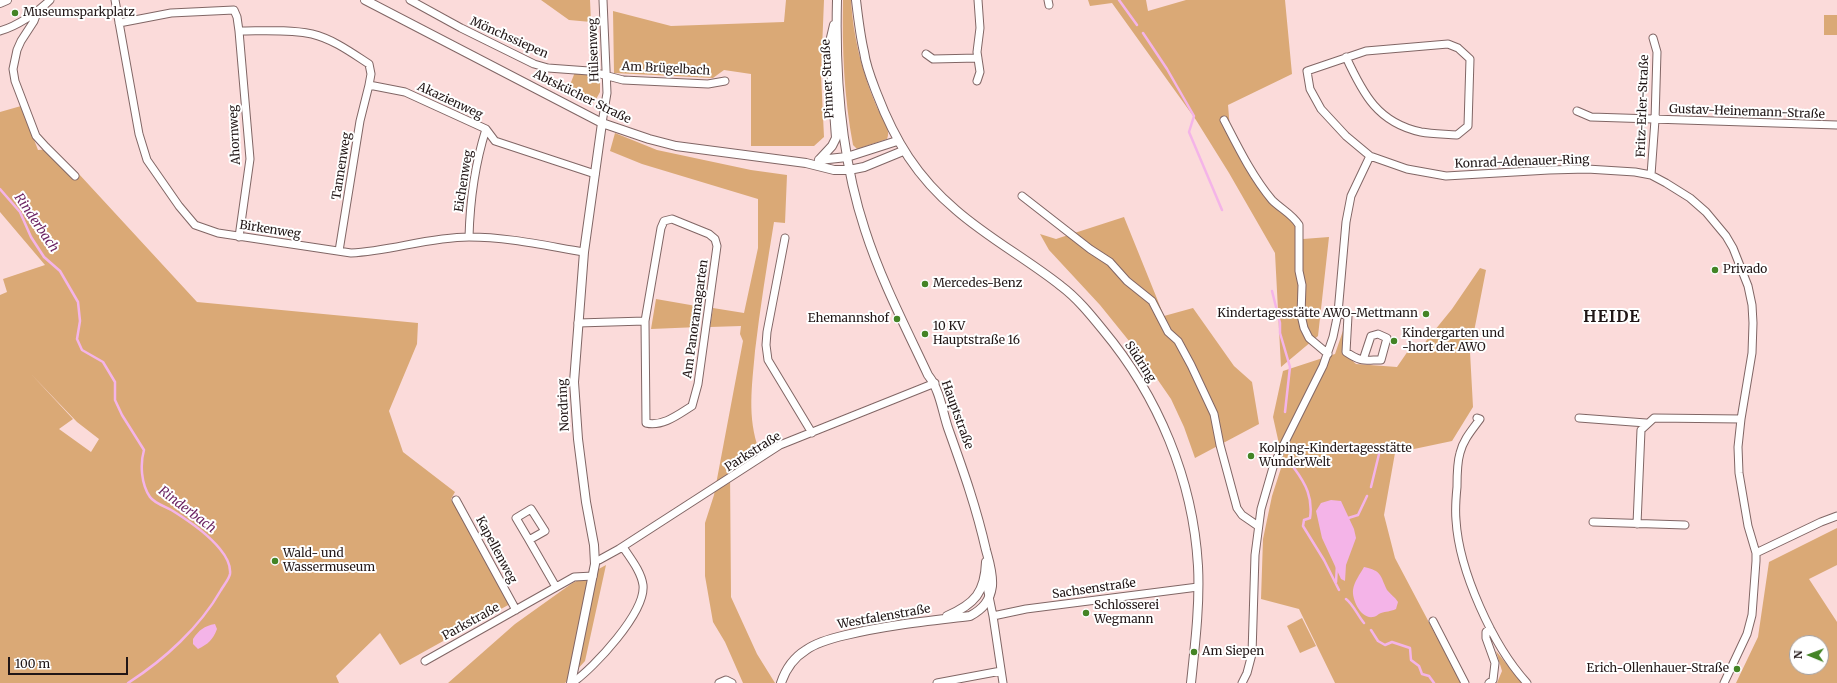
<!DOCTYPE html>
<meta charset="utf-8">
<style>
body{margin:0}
#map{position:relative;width:1837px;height:683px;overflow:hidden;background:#fbdbda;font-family:Merriweather,serif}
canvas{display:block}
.north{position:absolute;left:1789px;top:635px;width:40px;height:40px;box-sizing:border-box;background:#fff;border:1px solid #a6a2a2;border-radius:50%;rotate:271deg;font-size:11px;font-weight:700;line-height:16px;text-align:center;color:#211616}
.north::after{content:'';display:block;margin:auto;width:14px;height:18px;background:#438425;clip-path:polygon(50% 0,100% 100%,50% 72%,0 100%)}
.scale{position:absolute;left:8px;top:657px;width:120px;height:18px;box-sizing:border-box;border:2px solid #211616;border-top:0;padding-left:5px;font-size:12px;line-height:14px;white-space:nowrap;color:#211616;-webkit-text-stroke:3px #fff;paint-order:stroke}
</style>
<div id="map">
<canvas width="1837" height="683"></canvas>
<div class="north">N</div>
<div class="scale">100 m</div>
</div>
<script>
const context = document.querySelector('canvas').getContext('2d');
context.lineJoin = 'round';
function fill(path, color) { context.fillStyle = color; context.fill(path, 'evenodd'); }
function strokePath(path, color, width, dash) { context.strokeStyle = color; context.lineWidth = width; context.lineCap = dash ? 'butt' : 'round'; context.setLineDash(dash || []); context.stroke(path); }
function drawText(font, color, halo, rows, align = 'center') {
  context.font = font + ' Merriweather,serif'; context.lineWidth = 4; context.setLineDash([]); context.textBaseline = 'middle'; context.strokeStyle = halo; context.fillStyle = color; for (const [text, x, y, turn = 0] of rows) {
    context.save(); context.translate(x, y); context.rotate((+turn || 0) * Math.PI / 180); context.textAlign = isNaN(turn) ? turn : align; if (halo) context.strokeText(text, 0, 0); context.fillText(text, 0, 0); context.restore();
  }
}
fill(new Path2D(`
 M541 0H590L591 22 569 20Z
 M786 0H824L821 74 824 137 814 146H751V74L724 70 713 78 614 73 613 11 671 26 784 22Z
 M843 0H851C853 36 862 72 876 105 880 115 892 129 887 139L857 149 853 145C844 97 842 49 843 0Z
 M1088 0H1146L1148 11 1186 0H1285L1292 74 1228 105 1230 129 1274 203 1296 222 1303 239 1329 237 1318 336 1281 367 1275 253 1229 173 1196 120 1112 3 1090 6Z
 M1824 15H1837V35H1824Z
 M575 72 589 73 600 81V92L594 103 584 101 568 90Z
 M21 106 38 150 52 149 78 173 197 302 418 323 417 344 389 411 403 452 455 492 451 499 510 604 400 665 380 633 336 676 339 683H0V295L7 292 3 279 45 265 0 212V112ZM31 374 77 422 99 439 91 452 59 429 73 419Z
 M615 133 657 150 751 170 787 175 785 223 774 222C767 265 760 308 755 351 752 386 747 417 759 450L730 470 731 597 757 654 775 683H743L725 642 713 622 705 576V523L714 495 743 341 740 334 741 326 710 327 713 308 744 313 758 248V199L642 164 610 151Z
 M1124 217 1164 316 1193 308 1234 366 1252 382 1259 424 1195 458 1184 427 1171 399 1142 357 1100 305 1049 250 1040 234 1056 239Z
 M1480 268 1486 270 1470 352 1473 407 1452 441 1395 453 1384 515 1395 558 1461 683H1335L1299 609 1261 599 1263 539 1272 496 1283 462 1273 417 1283 371 1335 354 1346 322 1343 352 1356 364 1397 367 1408 351 1421 353 1426 341 1452 309Z
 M656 299 702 307 699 327 651 329Z
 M1837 528V565L1809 579 1837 622V683H1736L1758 637 1769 562ZM1797 643H1821V667H1797Z
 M606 565 585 661 565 683H448L515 624 571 584Z
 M1302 618 1316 646 1300 653 1287 626Z
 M1496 651 1522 683H1497L1502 671Z`), '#daa976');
fill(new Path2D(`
 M1331 500 1341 501 1354 529 1356 538 1346 565 1345 581 1341 579 1322 538 1316 511 1321 503Z
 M1364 567C1382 571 1380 575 1387 590 1390 594 1395 597 1398 602L1396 609C1390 612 1386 611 1381 613 1378 614 1376 617 1373 617 1360 619 1352 599 1353 590 1354 582 1360 574 1364 567Z
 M215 624 217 629C213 640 208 644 198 649L193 644V639C199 630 204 626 215 624Z`), '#f4b4e8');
strokePath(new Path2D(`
 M1119 0 1137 25
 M1143 33 1167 69 1194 116 1189 132 1222 210
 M0 189 20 212 31 237 44 257 60 271 78 302 80 321 77 339 82 350 103 362 115 382V400L122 415 144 450C140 464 141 484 150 497 154 503 166 507 173 511 189 521 208 534 220 549 225 555 231 565 230 574 229 579 224 585 221 590 200 627 164 660 128 683
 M1272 291 1280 323V333L1290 367 1285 412
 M1294 468C1306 484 1313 498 1310 518L1304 520 1303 526 1324 560 1339 590
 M1371 487 1379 454
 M1345 519 1358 515 1367 496
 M1336 582 1337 565
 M1346 599C1353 604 1358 616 1364 623
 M1371 630 1378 641 1385 645 1392 642 1410 648 1411 660 1419 666 1422 674 1429 676 1434 683`), '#f4b4e8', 2.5);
const minor = new Path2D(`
 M115 0 139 134 147 160 179 206 195 225 218 233 351 253C391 251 429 237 469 237 508 237 547 246 584 252
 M410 0 461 28 534 64 548 68 589 71 623 80 708 84 725 81
 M1048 0 1049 5
 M38 10 34 21 21 41 17 50 13 69 15 81 36 136 46 147 75 176
 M119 23 171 13 234 10 237 17 239 31C263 31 288 29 312 34 333 39 352 53 369 64L371 74 369 85 405 92 486 129 495 141 595 174
 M0 31C17 26 37 13 50 0
 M239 31 250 159 239 237
 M926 54 933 59 978 58
 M1346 57C1363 94 1378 123 1421 132 1432 134 1445 134 1457 135L1468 126 1470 59 1458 48 1448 44 1366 51 1307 71 1310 89 1321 109 1346 136 1370 156 1407 169 1446 176 1549 170 1587 169 1635 172 1651 175 1666 183 1690 198 1706 212 1726 236 1733 248 1748 286 1752 305 1753 323 1752 353 1741 419 1738 447 1739 473 1748 526 1756 553V561L1752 615 1747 634 1724 683
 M977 81 980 72 977 52 980 28 978 0
 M1577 111 1591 117 1837 125
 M1224 120C1238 147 1252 176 1272 200 1281 209 1292 214 1299 225V271L1302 285 1301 315 1304 328 1309 338 1328 354
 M602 123 607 93 603 0
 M1651 175 1655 120 1657 52 1653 38
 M1022 196 1090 249 1110 262 1127 281 1152 301 1168 332 1178 341 1191 365 1214 414 1220 445 1237 508 1242 515 1258 526
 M469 237C470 200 475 164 486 129
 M785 238 767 332 766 345 768 360 812 433
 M339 251 360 121 369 85
 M1338 313 1348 316 1346 352C1361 362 1363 360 1381 360L1387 338 1378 334 1371 336 1363 360
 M578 323 645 321 661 228 664 221 672 219 709 234 715 239 717 246 698 384 692 406C679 414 663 427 646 423L645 321
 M1477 418 1480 419C1472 430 1463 440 1460 453 1457 463 1457 476 1457 487 1456 497 1455 509 1456 520 1459 571 1493 646 1527 683
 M1579 418 1646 423
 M456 500 516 610
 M1593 522 1685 525
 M1637 524 1641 430 1654 418 1741 419
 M529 540 516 518 531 509 545 531 529 540 556 587
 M1756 553 1821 522 1837 516
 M595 560H599L619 549 780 445 935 383
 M985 577 993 616 1003 683
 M993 616 1026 609 1198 587
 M1433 621 1465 683
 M425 661 574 577 593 576
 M572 683C594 668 646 612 643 585 641 571 630 558 623 547
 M719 683 726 680 732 683
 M937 683 1001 671
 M1242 683 1247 673 1252 654 1255 555 1261 509 1274 464 1323 366 1333 337 1338 313 1346 222 1351 196 1370 156
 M1489 683 1493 680 1495 663 1486 638V632L1490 628`);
const tertiary = new Path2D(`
 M365 0 602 123 649 139 676 146 806 163 834 170H849L864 167 903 151
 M856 0C858 17 860 35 864 52 866 67 872 81 877 94 895 141 917 177 956 210 988 238 1027 259 1061 286 1077 298 1090 314 1103 330 1158 396 1193 479 1198 566 1200 604 1195 645 1191 683
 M0 3 7 0
 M819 160 832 146 836 138 830 55V42L834 25
 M819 160 847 157 897 141
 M947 616C975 604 985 592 986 562
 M571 683 595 564 594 545 586 502 578 439 574 382 584 252 602 123
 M781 683C786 668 793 658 806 650 817 642 833 638 846 635 887 625 929 621 970 616 983 609 990 601 992 586 993 573 989 561 986 550 976 506 963 470 948 428 942 410 940 390 928 375 906 328 881 280 865 230 841 157 835 77 837 0`);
strokePath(minor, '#816665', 9);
strokePath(tertiary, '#816665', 10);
strokePath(minor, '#fff', 7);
strokePath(tertiary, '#fff', 8);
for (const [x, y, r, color] of [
 [15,13,4,"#438425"],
 [1715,270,4,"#438425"],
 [925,284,4,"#438425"],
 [1426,314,4,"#438425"],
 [897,319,4,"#438425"],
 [925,334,4,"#438425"],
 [1394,341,4,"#438425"],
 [1251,456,4,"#438425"],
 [275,561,4,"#438425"],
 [1086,613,4,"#438425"],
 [1194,652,4,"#438425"],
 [1737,669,4,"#438425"]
]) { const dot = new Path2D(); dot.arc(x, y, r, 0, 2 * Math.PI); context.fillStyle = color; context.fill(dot); strokePath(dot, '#fff', 1.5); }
drawText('12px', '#211616', '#fff', [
 ["Museumsparkplatz",23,13],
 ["Privado",1723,270],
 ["Mercedes-Benz",933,284],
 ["Kindertagesstätte AWO-Mettmann",1418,314,"right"],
 ["Ehemannshof",889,319,"right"],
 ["10 KV",933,327],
 ["Hauptstraße 16",933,341],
 ["Kindergarten und",1402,334],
 ["-hort der AWO",1402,348],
 ["Kolping-Kindertagesstätte",1259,449],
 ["WunderWelt",1259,463],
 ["Wald- und",283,554],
 ["Wassermuseum",283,568],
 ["Schlosserei",1094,606],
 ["Wegmann",1094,620],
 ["Am Siepen",1202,652],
 ["Erich-Ollenhauer-Straße",1729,669,"right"]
], 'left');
drawText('12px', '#211616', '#fff', [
 ["Mönchssiepen",509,38,24],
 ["Hülsenweg",594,50,-92],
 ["Am Brügelbach",666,69,3],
 ["Pinner Straße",828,79,-93],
 ["Abtskücher Straße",582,97,26],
 ["Akazienweg",450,101,25],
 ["Fritz-Erler-Straße",1643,106,-88],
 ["Gustav-Heinemann-Straße",1747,112,2],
 ["Ahornweg",235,135,-93],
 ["Konrad-Adenauer-Ring",1522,162,-2],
 ["Tannenweg",342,166,-81],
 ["Eichenweg",464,181,-81],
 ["Birkenweg",270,230,9],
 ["Am Panoramagarten",696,319,-82],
 ["Südring",1140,362,57],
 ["Nordring",564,405,-93],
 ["Hauptstraße",957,415,70],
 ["Parkstraße",753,452,-32],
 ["Kapellenweg",496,550,62],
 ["Sachsenstraße",1094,589,-8],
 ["Westfalenstraße",884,617,-10],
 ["Parkstraße",471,622,-29]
]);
drawText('italic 13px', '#6c2463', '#fff', [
 ["Rinderbach",36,223,56],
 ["Rinderbach",187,510,37]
]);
context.letterSpacing = '1px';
drawText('bold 16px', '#211616', '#fff', [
 ["HEIDE",1612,317]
]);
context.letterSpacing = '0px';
</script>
